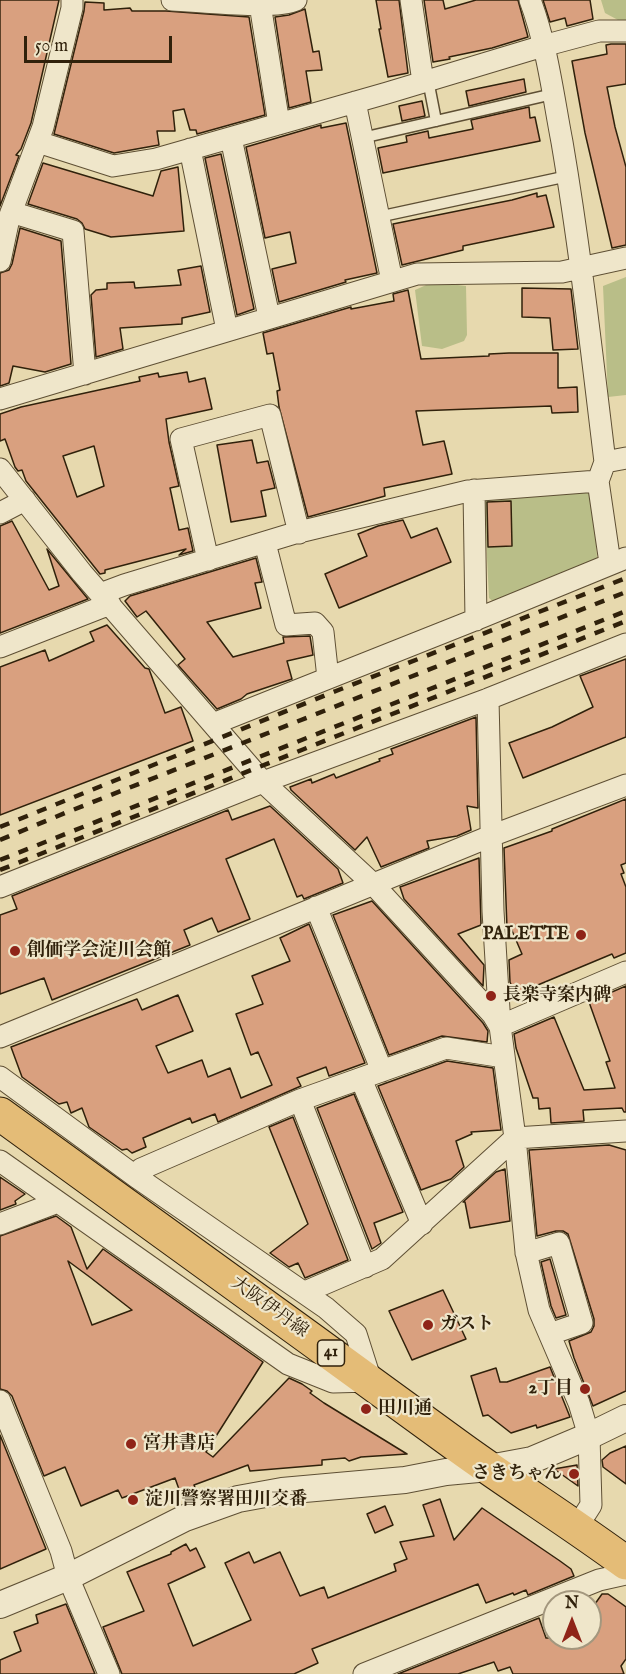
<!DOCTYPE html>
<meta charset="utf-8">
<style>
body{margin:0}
#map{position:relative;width:626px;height:1674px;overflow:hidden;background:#e7d9ae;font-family:"IM FELL English",serif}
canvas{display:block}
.north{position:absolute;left:542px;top:1590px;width:60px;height:60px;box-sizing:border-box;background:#efe6ca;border:2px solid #a3977e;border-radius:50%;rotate:0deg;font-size:16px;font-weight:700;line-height:24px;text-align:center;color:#30210b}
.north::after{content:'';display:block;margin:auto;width:21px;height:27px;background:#8f2418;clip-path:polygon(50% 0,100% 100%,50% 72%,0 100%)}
.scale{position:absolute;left:24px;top:36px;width:148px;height:27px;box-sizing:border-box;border:3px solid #30210b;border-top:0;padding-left:8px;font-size:18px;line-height:21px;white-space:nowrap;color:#30210b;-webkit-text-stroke:4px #efe6ca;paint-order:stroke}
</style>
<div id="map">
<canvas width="626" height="1674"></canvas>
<div class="north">N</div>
<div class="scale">50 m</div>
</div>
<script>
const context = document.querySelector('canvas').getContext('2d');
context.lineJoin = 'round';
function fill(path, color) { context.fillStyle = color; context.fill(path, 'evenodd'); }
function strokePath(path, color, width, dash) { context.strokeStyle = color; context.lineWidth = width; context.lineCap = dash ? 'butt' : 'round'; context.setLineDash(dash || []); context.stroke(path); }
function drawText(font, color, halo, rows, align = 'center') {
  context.font = font + ' "IM FELL English","Noto Serif JP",serif'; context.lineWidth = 4.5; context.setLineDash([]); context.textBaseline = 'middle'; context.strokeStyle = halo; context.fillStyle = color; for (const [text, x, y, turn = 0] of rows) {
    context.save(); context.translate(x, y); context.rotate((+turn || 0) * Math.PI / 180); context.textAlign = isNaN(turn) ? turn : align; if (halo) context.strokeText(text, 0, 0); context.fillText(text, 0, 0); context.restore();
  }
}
fill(new Path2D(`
 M601 0H626V21L618 20 605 13Z
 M626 277V395L608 397 603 286Z
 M433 282 466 286 467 335 464 341 442 349 422 346 415 290Z
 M587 489 594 496 597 558 497 605 489 598 484 496Z`), '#b9be88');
const building = new Path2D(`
 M0 0H59L31 123 21 149 16 155 19 156 0 206Z
 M376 0H399L408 73 388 77 379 29H381Z
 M424 0H443L445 9 476 0H518L528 37 492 48 449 57 450 59 433 62Z
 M543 0H590L593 19 567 26 565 18 550 22Z
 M85 2 104 3V10L130 8 132 11H166L249 17 265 115 197 134 196 130H190L184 109 173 111 175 131H157L159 145 114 153 54 134 84 11Z
 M305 9 313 52 319 51 322 70 306 71 311 102 289 108 275 17 289 15Z
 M611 44H626V84L607 87 615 127 626 167V245L612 248 585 133 572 61 607 54 606 45Z
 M524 79 526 92 469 106 466 91Z
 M422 101 425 116 402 121 399 106Z
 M529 107 530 118 535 117 540 141 383 173 378 148 407 142 406 136 428 131 429 138 473 129 471 120Z
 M346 123 377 273 345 280 346 282 279 302 272 269 296 263 290 232 265 238 246 147 321 125V128Z
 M221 154 254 309 237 315 205 158Z
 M43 163 153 196 161 171 178 167 184 231 111 237 85 229 82 223 77 219 28 204Z
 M537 193V197L546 195 554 227 463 246V250L402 265 393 224 512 200Z
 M20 228 61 241 71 364 45 372 13 366 9 383 0 386V273L9 270 12 264Z
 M201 266 210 312 182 318V324L120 328 123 349 96 357 91 295 96 290 107 289V283L134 282 135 288 181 285 178 270Z
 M522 288 571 289 578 349 553 350 550 318 522 317Z
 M408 290 421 359 489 356V354L509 353H558V388L577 387 578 412 552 413 551 406 416 411 423 445 444 441 452 474 384 488 385 496 308 517 279 407 277 391 280 390 273 353 267 354 263 333 351 307V309L394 301 393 294Z
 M187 372 189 382 205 378 212 409 166 419 169 442 179 486 170 488 179 530 188 528 193 551 179 555 186 549 105 570V573L100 574 26 481 22 470 18 471 15 467 5 439 0 441V414L21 407 140 381 139 377 158 373 159 377ZM94 446 104 486 77 497 63 456Z
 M252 440 257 463 268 461 275 488 261 491 266 516 231 522 217 445Z
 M511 501 512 546 488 547 487 502Z
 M403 520 411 538 437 528 451 562 339 608 325 574 367 556 358 534 378 526Z
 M12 521 49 590 59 586 47 549 88 599 0 633V526Z
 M256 558 262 582 255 583 261 608 207 622 233 657 284 643 283 637 310 636 313 655 287 661 292 679 247 694 241 699 217 709 178 665 185 659 146 611 137 617 125 601 130 596Z
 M107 625 145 668 149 669 165 713 181 707 193 741 0 815V667L45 650 49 661 94 641 90 632Z
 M626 659V737L523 778 509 743 552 727 593 707 580 676Z
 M476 717 478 808 467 806 471 830 457 836 427 841 429 848 381 867 367 837 355 850 291 790 290 787 311 779 312 783 334 774 336 778 380 761 379 759 393 754 391 749Z
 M626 799V863L621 865 624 873 621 874 626 887V953L614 958 612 954 521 992H514L510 982 509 960 522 954 510 926 507 928 504 848 552 831V829Z
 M270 806 338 869 343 883 304 899 302 895 297 897 274 839 226 859 250 919 218 932 212 918 184 930 190 945 52 1000 44 978 0 994V915L17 909 12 896 228 810 232 820Z
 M479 858 481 925 458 934 484 965 483 986 404 899 400 887Z
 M372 901 483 1023 488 1031 487 1042 442 1036 389 1055 333 915Z
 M309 924 365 1063 329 1076 326 1067 297 1078 301 1086 218 1122 215 1114 192 1123 190 1118 143 1138 146 1147 132 1153 127 1149 122 1150 89 1127 82 1108 71 1113 67 1102 59 1104 22 1077 11 1047 137 999 142 1010 178 995 193 1031 156 1046 168 1073 202 1060 208 1077 230 1068 241 1098 272 1085 258 1052 251 1055 236 1014 263 1004 252 976 290 961 280 938Z
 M626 986V1112H624L622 1108 583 1110 584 1121 551 1123 550 1108 539 1109 538 1098H533L516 1048 514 1034 554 1017 584 1090 615 1088 606 1062 610 1061 589 1002Z
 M447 1061 493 1068 501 1130 471 1132 472 1134 456 1141 464 1167 451 1179 421 1190 378 1086Z
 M354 1094 403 1212 374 1223 381 1243 372 1249 317 1108Z
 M293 1117 348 1260 305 1278 298 1263 289 1267 270 1253 308 1224 269 1127Z
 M609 1145 626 1150V1391L593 1406 574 1358 569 1341 591 1332 594 1326V1319L568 1234 563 1231H556L537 1236 529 1150Z
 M505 1169 510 1221 470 1228 465 1202H463L496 1172Z
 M0 1177 25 1194 15 1201 16 1204 0 1210Z
 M56 1216 71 1227 87 1269 103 1249 263 1362 206 1452 213 1457 289 1378 302 1384 312 1391 310 1393 324 1403 407 1454 361 1457 349 1461 345 1458 322 1460V1465L250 1471 248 1465 194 1485 196 1490 181 1495 175 1478 122 1498 118 1490 81 1506 65 1467 44 1476 12 1396 7 1391 0 1389V1236ZM68 1261 91 1278 132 1310 92 1325Z
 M550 1259 566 1315 556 1318 551 1306 541 1262Z
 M443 1290 466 1339 412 1360 389 1311Z
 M550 1367 570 1417 537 1428 536 1425 511 1433 488 1415 483 1416 471 1376 496 1368 500 1382H507Z
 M0 1435 46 1549 0 1569Z
 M626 1446V1484L603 1467 602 1460 610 1453Z
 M577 1465 578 1486 554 1469Z
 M440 1499 454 1540 482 1508 560 1561 571 1569 574 1576 528 1595 526 1590 514 1595 513 1593 486 1603 478 1584 312 1649 318 1663 294 1674H122L103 1627 144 1611 127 1572 171 1554V1552L186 1544 190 1551 196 1548 205 1567 168 1584 193 1646 251 1620 225 1563 249 1552 254 1563 280 1552 300 1596 324 1587 328 1598 396 1571 394 1564 407 1559 400 1542 434 1536 423 1505Z
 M385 1506 393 1525 375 1533 367 1514Z
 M602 1594H608L626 1607V1659L621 1666 624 1674H513L510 1667 498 1671 494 1662 458 1674H398L539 1618 546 1638H590V1611Z
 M66 1604 95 1674H0V1660L21 1651 14 1632 38 1623 36 1615Z`);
fill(building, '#d9a07f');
strokePath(building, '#30210b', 1.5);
const service = new Path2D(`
 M428 80 436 121
 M362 138 553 94
 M378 217 568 176`);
const minor = new Path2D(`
 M172 0C199 1 275 10 296 0
 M411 0 423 82
 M530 0C547 45 553 95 562 142 580 248 592 355 605 462
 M260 4 279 124
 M355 102 392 281
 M231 138 269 317
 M38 142 113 166 156 159 387 93 543 46 599 31H626
 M190 149 227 330
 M11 212 73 231 85 374
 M0 261 9 218 43 127 72 8V0
 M0 399 417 274 562 272 626 258
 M0 469 82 573 263 782 373 884 493 1015 499 1025
 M598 481 610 563
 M474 490 476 620
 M0 513 25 500
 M265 543 286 625 315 623 323 632 328 678
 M208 560 181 439 270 415 299 533
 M100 594 124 585 295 533 468 491 598 481 605 462 626 458
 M0 647 110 604
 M488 699 493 911 500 1026 515 1138 526 1252 539 1310 579 1403 589 1436 591 1505 577 1527
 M213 724 482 617 626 558
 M0 887 263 782 488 699 626 644
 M316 907 382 1071
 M500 1026 626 972
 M0 1037 491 836 626 785
 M0 1077 135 1176 326 1308 356 1334 371 1381 333 1382 288 1364 0 1161
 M361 1079 422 1224
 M300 1100 365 1267
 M135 1176 141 1169 300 1100 446 1048 504 1057
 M0 1224 58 1202
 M526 1253 559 1243 582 1323 550 1334
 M305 1292 382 1259 515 1138 626 1131
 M0 1401 61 1551 68 1577 109 1674
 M364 1674 599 1580 626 1574`);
const tertiary = new Path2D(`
 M0 1605 68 1577 185 1518 238 1499 282 1491 405 1480 446 1472 489 1468 532 1460 589 1436 626 1418`);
const primary = new Path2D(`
 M0 1114C154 1224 306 1336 459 1447 514 1487 572 1523 626 1563`);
strokePath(service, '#5e4f34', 13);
strokePath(minor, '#5e4f34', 23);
strokePath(tertiary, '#5e4f34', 28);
strokePath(primary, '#30210b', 35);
strokePath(service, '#efe6ca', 10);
strokePath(minor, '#efe6ca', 21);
strokePath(tertiary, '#efe6ca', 26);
strokePath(primary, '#e4bc77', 33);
strokePath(new Path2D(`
 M0 827 336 691 626 578
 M0 840 65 813 626 592
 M0 860 626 611
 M0 870 626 621`), '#30210b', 4.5, [10, 10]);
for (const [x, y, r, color] of [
 [581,935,6,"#8f2418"],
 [15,951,6,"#8f2418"],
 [491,996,6,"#8f2418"],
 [428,1325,6,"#8f2418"],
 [585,1389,6,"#8f2418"],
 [366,1409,6,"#8f2418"],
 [131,1444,6,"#8f2418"],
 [574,1474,6,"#8f2418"],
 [133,1500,6,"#8f2418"]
]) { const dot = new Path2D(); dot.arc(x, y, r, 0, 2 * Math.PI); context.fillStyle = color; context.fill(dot); strokePath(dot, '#efe6ca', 2); }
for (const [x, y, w] of [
 [331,1353,27]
]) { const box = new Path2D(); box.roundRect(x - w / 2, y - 13, w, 26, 4.5); context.fillStyle = '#efe6ca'; context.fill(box); strokePath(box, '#30210b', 1.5); }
drawText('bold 16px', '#30210b', null, [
 ["41",331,1353]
]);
drawText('bold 18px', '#30210b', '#efe6ca', [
 ["PALETTE",569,935,"right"],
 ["創価学会淀川会館",27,951],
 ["長楽寺案内碑",503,996],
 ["ガスト",440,1325],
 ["2丁目",573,1389,"right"],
 ["田川通",378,1409],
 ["宮井書店",143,1444],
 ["さきちゃん",562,1474,"right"],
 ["淀川警察署田川交番",145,1500]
], 'left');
drawText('18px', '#30210b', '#efe6ca', [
 ["大阪伊丹線",269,1308,36]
]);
</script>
